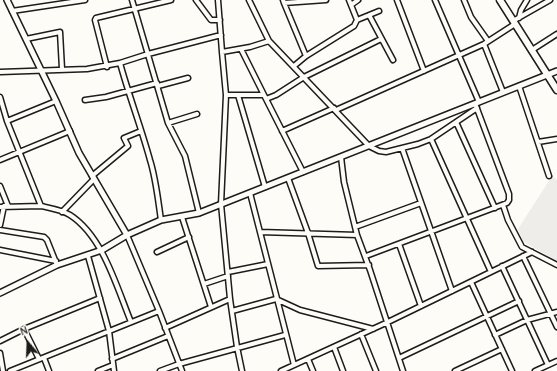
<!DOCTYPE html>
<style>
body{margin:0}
#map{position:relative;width:557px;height:371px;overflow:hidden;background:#fdfcf7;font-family:"Comic Neue",sans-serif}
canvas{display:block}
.north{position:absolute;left:8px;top:323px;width:40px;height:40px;-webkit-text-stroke:3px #fdfcf7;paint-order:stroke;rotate:341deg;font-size:11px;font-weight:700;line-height:16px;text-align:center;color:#1c1c1c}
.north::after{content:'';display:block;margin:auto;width:14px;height:18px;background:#1c1c1c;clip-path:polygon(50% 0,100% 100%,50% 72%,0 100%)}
</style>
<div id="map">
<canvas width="557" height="371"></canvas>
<div class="north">N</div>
</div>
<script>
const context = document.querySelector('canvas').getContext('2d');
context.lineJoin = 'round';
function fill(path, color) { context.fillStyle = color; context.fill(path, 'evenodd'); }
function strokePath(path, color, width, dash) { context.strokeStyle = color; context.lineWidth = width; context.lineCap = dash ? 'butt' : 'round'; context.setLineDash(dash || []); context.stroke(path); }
fill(new Path2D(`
 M552 176 557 180V261L522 241 518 229Z`), '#eeede9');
const minor = new Path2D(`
 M132 0 168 123 185 156 199 213
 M196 0 211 20H220
 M218 0 222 52 226 95 221 204 230 299 237 347 242 371
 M249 0 269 41 369 146 379 151 386 152 418 144 431 139 477 108
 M283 0 284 3 326 0
 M397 0 424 71
 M435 0 479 102
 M464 0 471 17 488 41
 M284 3 306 56
 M351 5 358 0
 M12 11 85 0
 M369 15 393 60
 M519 18 521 10 527 0
 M357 20 379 11
 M513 21 550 0
 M26 39 60 32 62 69
 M484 44 503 92
 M241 49 264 95
 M532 50 557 34
 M222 52 250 47 269 41
 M120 63 148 54 221 35
 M294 66 306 56 354 26 357 20 349 0
 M107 67 95 20 96 18 171 0
 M0 72 87 69 120 63C129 96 141 127 150 160 156 179 158 200 161 220
 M158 86 188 78
 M519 86 549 176
 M226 95H264L303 172
 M238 95 265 187
 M0 97 7 121 41 206C50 208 62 210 70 215 103 236 117 288 131 322
 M266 99 276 95 304 77 381 39
 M85 100 106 97 157 83
 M336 110 484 44 515 24
 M7 121 56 101
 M456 122 495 208
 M168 123 197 114
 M282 131 334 108
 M431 139 491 272
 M538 142 557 139
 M402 148 452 291
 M341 157 344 182 357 235 370 270 403 371
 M0 160 70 131
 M92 176 128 146 124 138 141 131
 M288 178 308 233 318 266 369 265
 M0 186 8 206
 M250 193 294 365
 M503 205 508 220 522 247 557 265
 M0 207 41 206
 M62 212 94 179
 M182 217 211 307
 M0 225 4 206
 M355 227 421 203
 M0 230 44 237 47 240 57 265
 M260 232 357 235
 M127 235 159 311 182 371
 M399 244 421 306
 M0 250 56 261
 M157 252 189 237
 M88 256 109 331 114 371
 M366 256 507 203 509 200V194L476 106
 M523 256 557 327
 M502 266 548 365
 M228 272 268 264
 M471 282 512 371
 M204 284 228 276
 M232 311 276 299 300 310 373 329
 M165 328 230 299
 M24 329 39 359
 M361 334 376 371
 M495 335 527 320 557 312
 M0 341 24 329 100 298
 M334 347 343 371
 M0 353 3 371
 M44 358 49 371
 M399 358 519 301
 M112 359 168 336
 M308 359 313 371
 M10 371 159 311
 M98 371 113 365
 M160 371 179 364 285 335
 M281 371 388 322 532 252
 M455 371 502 349
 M535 371 557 361`);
const tertiary = new Path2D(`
 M7 0 56 101 79 153 127 235
 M0 293 57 265 102 250 127 235 161 220 199 213 557 71`);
const secondary = new Path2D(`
 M500 0 557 90`);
strokePath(minor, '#1c1c1c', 7);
strokePath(tertiary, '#1c1c1c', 8);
strokePath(secondary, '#1c1c1c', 9);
strokePath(minor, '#fdfcf7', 4);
strokePath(tertiary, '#fdfcf7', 5);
strokePath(secondary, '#fdfcf7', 6);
</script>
